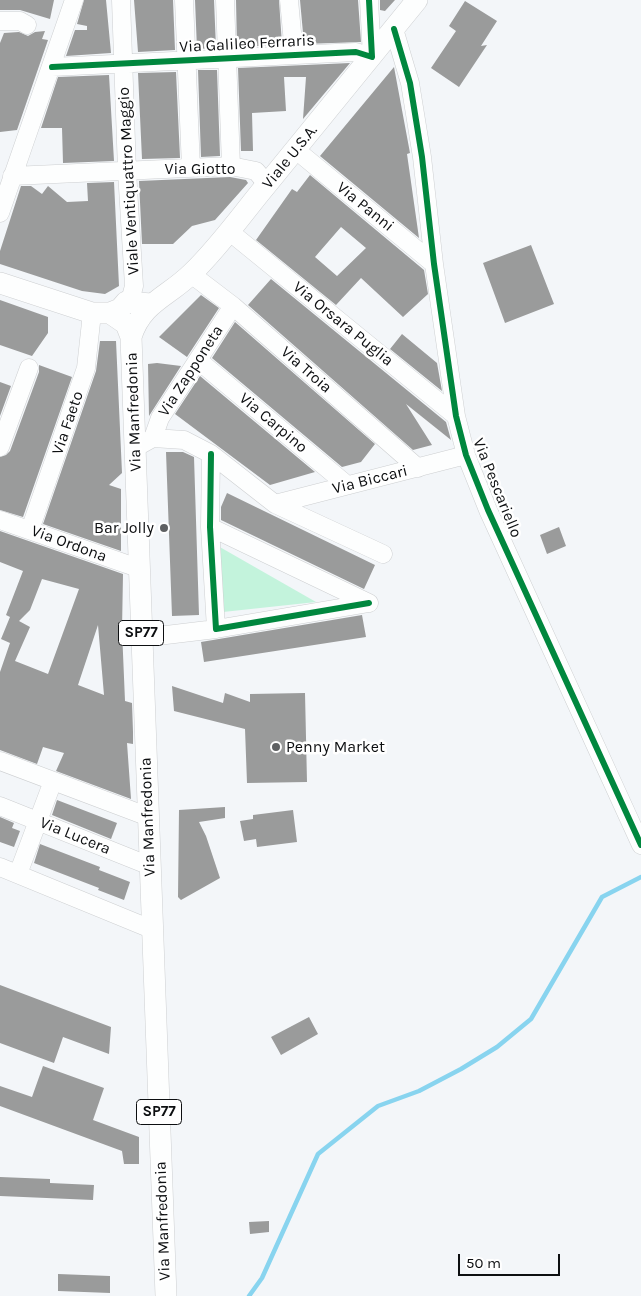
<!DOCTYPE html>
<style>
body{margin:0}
#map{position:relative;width:641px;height:1296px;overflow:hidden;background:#f3f6f9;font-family:Karla,sans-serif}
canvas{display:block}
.scale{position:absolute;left:458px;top:1254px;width:102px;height:22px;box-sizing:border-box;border:2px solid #0d0f11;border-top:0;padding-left:6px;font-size:15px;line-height:18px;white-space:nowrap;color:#0d0f11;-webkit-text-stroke:4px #fff;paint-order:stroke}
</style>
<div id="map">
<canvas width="641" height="1296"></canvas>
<div class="scale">50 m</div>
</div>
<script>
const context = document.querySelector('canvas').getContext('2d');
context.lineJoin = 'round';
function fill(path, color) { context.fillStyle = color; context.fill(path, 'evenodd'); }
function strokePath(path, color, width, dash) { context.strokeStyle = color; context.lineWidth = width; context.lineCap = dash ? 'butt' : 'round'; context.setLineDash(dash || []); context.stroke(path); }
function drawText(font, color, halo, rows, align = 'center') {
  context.font = font + ' Karla,sans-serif'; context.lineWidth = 5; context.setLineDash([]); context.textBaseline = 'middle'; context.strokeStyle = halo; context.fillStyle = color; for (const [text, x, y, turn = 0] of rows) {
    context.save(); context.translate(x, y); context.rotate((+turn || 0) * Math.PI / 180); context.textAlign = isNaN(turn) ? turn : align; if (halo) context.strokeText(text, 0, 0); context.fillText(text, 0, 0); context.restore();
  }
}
fill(new Path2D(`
 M218 546 316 602 223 612Z`), '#c3f3dc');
strokePath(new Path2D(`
 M249 1296 262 1278 318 1154 378 1106 419 1091 461 1069 497 1047 531 1019 602 897 641 877`), '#88d4ef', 4.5);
fill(new Path2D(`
 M0 0H54L50 19 20 10H0Z
 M84 0H106L111 53 66 56 75 30H87V26L77 24Z
 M134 0H173L175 50 138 52Z
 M195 0H214L216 48 197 49Z
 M236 0H279L282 45 237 47Z
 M300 0H358L361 42 304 44Z
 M380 0H395L385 11 380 10Z
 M465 1 497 21 481 46 487 45 459 87 431 68 456 31 449 26Z
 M45 31 42 39 48 40 17 130 0 132V43L4 33 19 32 28 36 35 32Z
 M350 63 303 119 306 77H284L286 111 252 113 253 151H241L238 68Z
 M394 67 410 153 407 154 419 238 320 156Z
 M198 70H217L220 156 201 157Z
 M176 72 180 158 142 159 138 73Z
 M109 75 114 161 63 163 62 128H41L58 77Z
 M310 175 424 270 428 294 403 317 361 278 336 305 256 240 292 189 297 192ZM341 227 366 248 337 276 315 257Z
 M230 177 246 180 248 183 215 220 192 226 173 244H142L139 181Z
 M114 182 119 286 105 294 82 291 0 264V251L21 186H31L42 194 48 186 67 202 88 201 87 183Z
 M531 245 554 304 505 323 483 263Z
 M271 279 446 422 451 440 406 404 432 445 413 450 248 305Z
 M201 295 219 308 187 357 159 337Z
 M0 300 48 317V333L32 356 0 345Z
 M235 322 375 444 361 462 342 467 212 358Z
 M402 334 437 363 442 391 390 349Z
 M100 341H116L122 473 109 485 121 489V551L43 524 96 371Z
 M157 363 181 366 149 416 148 364Z
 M39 365 72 377 23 517 0 510V457L6 455 10 451 39 372Z
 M200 376 315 472 270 485 175 414Z
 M0 382 11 386 0 416Z
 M166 452H183L194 457 199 615 172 616Z
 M227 493 375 565 364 589 221 520V507Z
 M559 527 566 546 547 554 540 535Z
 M0 531 123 574 122 630 125 701 132 703 133 732V744L127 743 131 799 56 771 64 753 43 747 37 764 0 750V672L10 643 1 639 10 617 6 615 23 571 0 562ZM42 579 79 589 48 674 15 661 30 627 19 621 30 610ZM98 625 104 695 78 685Z
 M362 615 366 637 204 662 201 642Z
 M172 686 223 703 225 693 250 702V694L305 693 307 782 247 783 245 729 174 711Z
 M57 800 117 823 111 839 52 815Z
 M225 807V818L199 822 206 836 220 878 181 900 178 897 179 810Z
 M293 810 297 842 257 847 256 839 244 841 240 821 253 819V815Z
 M0 817 14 823 12 828 20 831 14 847 0 842Z
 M40 844 100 867 99 870 130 882 124 900 98 890 99 888 34 863Z
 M0 985 111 1027 109 1054 63 1037 54 1063 0 1043Z
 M309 1017 318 1034 281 1055 271 1037Z
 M43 1066 104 1088 93 1120 139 1137V1164H124L122 1151 0 1106V1086L32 1097Z
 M0 1177 50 1179V1183L94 1185 93 1200 0 1196Z
 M269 1221V1232L250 1234 249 1222Z
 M58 1274 110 1276V1293L58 1291Z`), '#9a9b9b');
const minor = new Path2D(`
 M121 0 127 171 134 286 130 301
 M184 0 191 168
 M225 0 231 166
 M289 0 294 54
 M0 21H20L27 25
 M394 29 410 83 422 157 434 264 456 416 466 455 488 510 641 845
 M52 67 356 52 372 57 369 0
 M296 150 434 264
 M12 176 231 166 256 171 267 184
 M0 213 74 0
 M230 232 456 416
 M191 274 233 306 418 468
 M199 361 347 485
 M153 438 160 418 233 306
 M0 447 29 368
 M135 448 153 438 184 440 211 454 275 504 383 554
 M211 454 210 527 216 629 369 603
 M275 504 466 455
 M0 520 138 568
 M210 527 369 603
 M30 530 86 368 92 313
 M141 638 216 629
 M0 761 149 817
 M0 806 150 866
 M0 867 151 929
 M18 874 53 781`);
const major = new Path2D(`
 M0 283 92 313H110L126 324 131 337
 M110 313 120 309 126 302 151 304
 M166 1296 131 337C142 302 168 297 192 273 220 246 243 213 268 183 318 122 368 61 417 0`);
strokePath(minor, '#cdcfd1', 19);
strokePath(major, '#cdcfd1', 22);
strokePath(minor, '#fdfefe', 18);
strokePath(major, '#fdfefe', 21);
strokePath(new Path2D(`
 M394 29 410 83 422 157 434 264 456 416 466 455 488 510 641 845
 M52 67 356 52 372 57 369 0
 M211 454 210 527 216 629 369 603`), '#00873e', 6);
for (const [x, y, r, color] of [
 [164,528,5,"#5e6062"],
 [276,747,5,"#5e6062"]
]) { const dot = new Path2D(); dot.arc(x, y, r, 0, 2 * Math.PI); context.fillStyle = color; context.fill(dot); strokePath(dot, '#fff', 2); }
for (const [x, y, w] of [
 [141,633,45],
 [159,1112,45]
]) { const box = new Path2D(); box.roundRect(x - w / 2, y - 12.5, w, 25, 4); context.fillStyle = '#fff'; context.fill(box); strokePath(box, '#0d0f11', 1); }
drawText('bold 15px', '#0d0f11', null, [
 ["SP77",141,633],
 ["SP77",159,1112]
]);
drawText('16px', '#0d0f11', '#fff', [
 ["Via Galileo Ferraris",247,44,-3],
 ["Viale U.S.A.",290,157,-51],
 ["Via Giotto",200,169],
 ["Viale Ventiquattro Maggio",129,181,-93],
 ["Via Panni",365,207,39],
 ["Via Orsara Puglia",343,324,39],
 ["Via Troia",306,370,41],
 ["Via Zapponeta",191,371,-57],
 ["Via Manfredonia",134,412,-92],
 ["Via Faeto",68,423,-71],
 ["Via Carpino",273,423,40],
 ["Via Biccari",370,480,-14],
 ["Via Pescariello",497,488,68],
 ["Via Ordona",69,544,20],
 ["Via Manfredonia",148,817,-92],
 ["Via Lucera",75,836,22],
 ["Via Manfredonia",163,1221,-92]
]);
drawText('16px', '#0d0f11', '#fff', [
 ["Bar Jolly",154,528],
 ["Penny Market",286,747,"left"]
], 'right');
</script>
